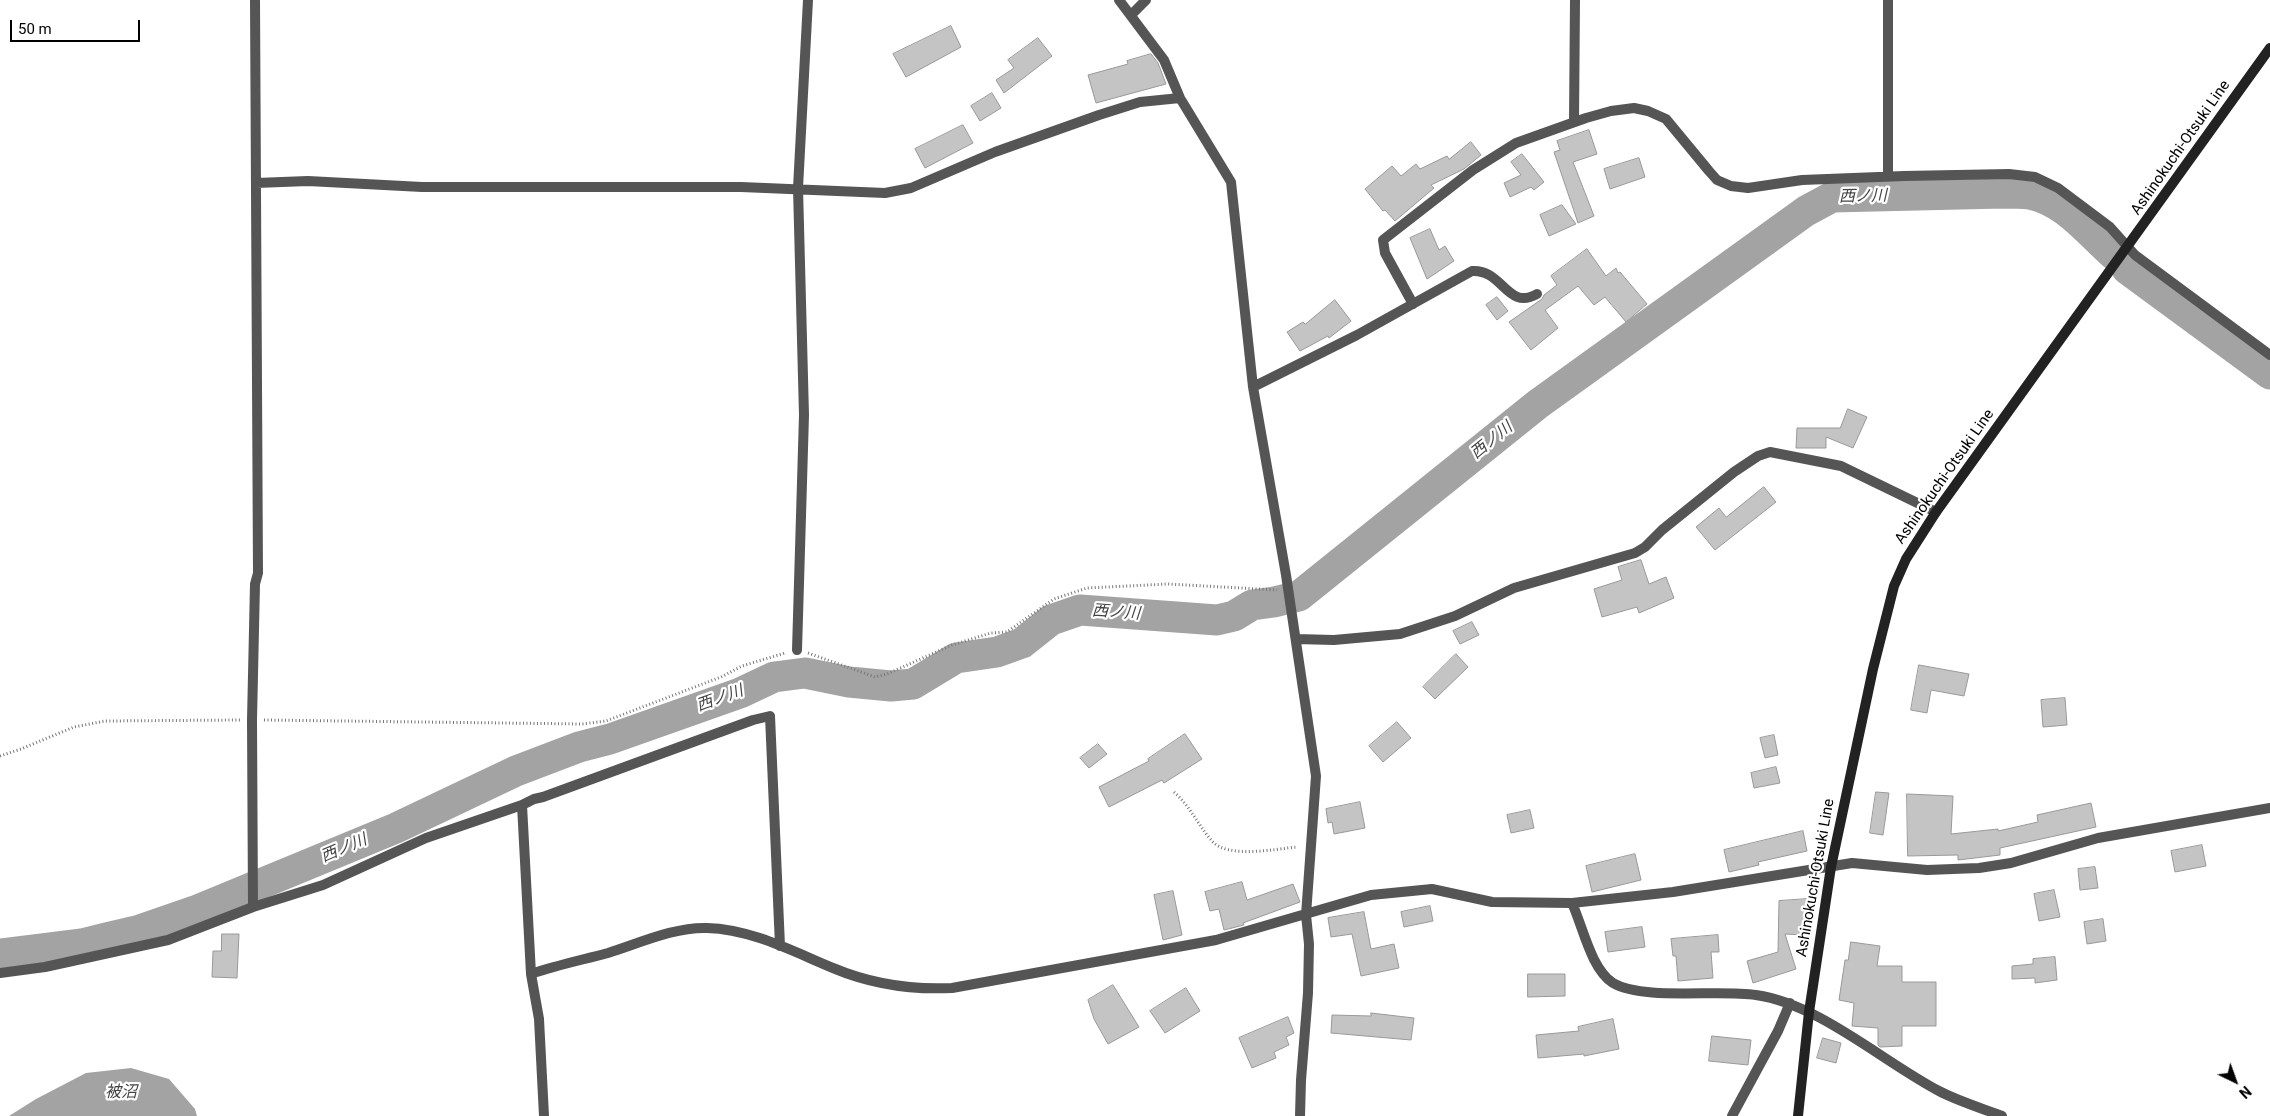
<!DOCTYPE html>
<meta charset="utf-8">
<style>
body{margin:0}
#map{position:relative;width:2270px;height:1116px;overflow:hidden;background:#fff;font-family:Roboto,sans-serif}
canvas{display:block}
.north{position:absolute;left:2210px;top:1056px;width:50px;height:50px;-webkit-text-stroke:4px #fff;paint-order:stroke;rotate:138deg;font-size:14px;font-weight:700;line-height:20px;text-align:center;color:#000}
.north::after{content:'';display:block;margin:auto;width:18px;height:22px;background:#000;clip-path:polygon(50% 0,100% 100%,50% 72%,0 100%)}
.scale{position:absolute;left:10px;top:20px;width:130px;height:22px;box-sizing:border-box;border:2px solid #000;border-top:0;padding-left:6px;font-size:15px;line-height:18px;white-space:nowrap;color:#000;-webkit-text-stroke:4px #fff;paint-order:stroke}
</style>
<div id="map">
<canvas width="2270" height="1116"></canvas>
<div class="north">N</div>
<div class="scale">50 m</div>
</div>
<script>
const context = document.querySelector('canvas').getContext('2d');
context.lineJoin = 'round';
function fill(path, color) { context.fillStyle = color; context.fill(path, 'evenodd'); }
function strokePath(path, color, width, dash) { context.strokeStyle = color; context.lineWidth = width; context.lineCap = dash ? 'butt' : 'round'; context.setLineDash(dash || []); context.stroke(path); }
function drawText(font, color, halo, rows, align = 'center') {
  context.font = font + ' Roboto,"Noto Sans JP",sans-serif'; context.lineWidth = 4.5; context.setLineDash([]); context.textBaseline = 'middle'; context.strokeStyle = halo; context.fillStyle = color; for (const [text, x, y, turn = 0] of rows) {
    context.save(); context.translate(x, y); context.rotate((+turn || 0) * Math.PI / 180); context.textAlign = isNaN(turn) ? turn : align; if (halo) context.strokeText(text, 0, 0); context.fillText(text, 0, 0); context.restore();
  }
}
fill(new Path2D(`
 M131 1068 169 1079 195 1109 197 1116H9L36 1099 86 1073Z`), '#a3a3a3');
strokePath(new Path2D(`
 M2127 269 2270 374
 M0 954 82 944 106 938 140 930 195 911 396 828 516 771 579 747 610 739 740 693 774 677 805 673 849 682 891 686 913 684 956 658 997 652 1022 643 1051 620 1080 610 1217 620 1234 616 1252 605 1274 602 1299 596 1538 404 1806 211 1832 197 2003 193C2012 193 2021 193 2030 194 2065 201 2088 232 2113 254`), '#a3a3a3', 31);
const building = new Path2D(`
 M951 26 961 47 906 77 893 54Z
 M1038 38 1052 56 1004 93 996 80 1014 68 1008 60Z
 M1151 54 1158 63 1166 84 1096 103 1088 75 1128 64 1127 61Z
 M992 93 1001 108 980 121 971 106Z
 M963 125 973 143 925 168 915 149Z
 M1589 130 1597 154 1573 162 1594 216 1578 223 1554 152 1560 150 1557 141Z
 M1471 142 1481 155 1464 169 1431 185 1434 188 1395 221 1385 210 1383 211 1365 189 1392 166 1401 176 1416 164 1420 169 1447 156 1449 159Z
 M1522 154 1544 182 1534 190 1531 187 1510 197 1504 183 1521 175 1511 162Z
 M1639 158 1645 177 1610 189 1604 169Z
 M1562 205 1576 224 1549 236 1540 215Z
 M1430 229 1439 250 1445 246 1454 261 1427 279 1410 238Z
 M1587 249 1606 276 1616 268 1618 273 1620 272 1647 304 1626 322 1605 297 1594 305 1578 286 1545 310 1558 328 1531 350 1509 322 1542 299 1544 295 1557 285 1551 276Z
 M1497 297 1508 311 1497 320 1486 305Z
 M1335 300 1351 321 1329 338 1328 336 1300 351 1287 332 1303 322 1305 324Z
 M1848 409 1867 417 1853 448 1826 437V448H1796L1797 428H1840Z
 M1764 487 1776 502 1715 550 1696 527 1719 508 1726 517Z
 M1641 560 1649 584 1666 577 1674 598 1639 613 1637 607 1602 617 1594 589 1622 580 1618 567Z
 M1472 622 1479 635 1460 644 1453 631Z
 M1456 654 1468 667 1435 699 1423 687Z
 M1919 665 1969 674 1964 696 1931 690 1927 713 1911 710Z
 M2065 698 2067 725 2043 727 2041 700Z
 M1397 722 1411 738 1383 762 1369 746Z
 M1185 734 1202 759 1164 783 1162 780 1109 807 1099 787 1149 761 1148 759Z
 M1774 735 1778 755 1765 758 1760 738Z
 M1098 744 1107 754 1089 768 1080 758Z
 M1776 767 1780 783 1754 788 1751 773Z
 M1876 792 1889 793 1883 835 1870 833Z
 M1907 794 1953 796 1951 834 1998 829V831L2038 822 2037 815 2091 803 2096 827 2000 848V855L1958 860V855L1908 856Z
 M1360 802 1365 828 1334 834 1332 822 1328 823 1326 809Z
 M1530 810 1534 828 1511 833 1507 815Z
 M1803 831 1807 851 1758 862 1759 865 1729 872 1724 850Z
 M2202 845 2206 866 2175 872 2171 851Z
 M1635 854 1641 880 1592 892 1586 866Z
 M2095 867 2098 888 2080 890 2078 869Z
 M1242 882 1247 900 1293 884 1300 902 1243 923 1244 925 1224 930 1219 909 1210 911 1205 892Z
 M2054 890 2060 917 2039 921 2034 894Z
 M1173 891 1182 935 1163 940 1154 895Z
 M1807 899 1806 935 1785 934 1796 969 1753 983 1747 961 1778 952 1779 901Z
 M1430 906 1433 921 1404 927 1401 912Z
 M1364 912 1371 949 1394 944 1399 968 1361 976 1352 934 1331 937 1328 918Z
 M2103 919 2106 941 2087 944 2084 922Z
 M1642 927 1645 947 1608 952 1605 932Z
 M222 934H239L237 978 212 977 213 951H221Z
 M1718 935 1719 952H1711L1713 978 1678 981 1676 956H1673L1671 939Z
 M1851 942 1880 946 1877 966H1902V982H1936V1026H1902V1046L1880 1047 1878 1045V1028L1852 1026 1854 1003 1839 1000 1845 960H1848Z
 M2055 957 2057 980 2035 983V978L2012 979V966L2033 964V959Z
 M1528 974H1565V996L1528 997Z
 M1113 985 1139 1027 1108 1044 1094 1019 1088 1000Z
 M1186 988 1200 1011 1165 1033 1150 1011Z
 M1371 1013 1414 1018 1411 1040 1331 1033 1332 1015 1371 1016Z
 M1288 1017 1294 1033 1286 1037 1289 1045 1274 1052 1276 1058 1252 1068 1239 1038Z
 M1613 1019 1619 1049 1584 1056V1054L1538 1058 1536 1035 1579 1031 1578 1027Z
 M1712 1036 1751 1040 1748 1065 1709 1061Z
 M1823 1038 1841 1043 1836 1063 1817 1058Z`);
fill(building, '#c4c4c4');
strokePath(building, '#999', 1);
strokePath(new Path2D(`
 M808 653 875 677 887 674 952 645 991 633 1007 632 1054 599 1087 588 1168 584 1277 590
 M264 720 582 724 606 721 721 677 742 666 785 653
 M0 756 21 749 74 727 105 721 240 720
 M1174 792C1190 806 1198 825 1212 841 1228 859 1275 849 1297 847`), '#777', 3, [1, 2.5]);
strokePath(new Path2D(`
 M1119 0 1164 60 1180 98 1231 182 1253 387 1286 575 1316 776 1306 915 1309 944 1308 993 1301 1080 1300 1116
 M1888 0V177
 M1131 15 1146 0
 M1574 122 1575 0
 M256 183 308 181 422 187H741L885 193 911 188 995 152 1099 115 1140 102 1180 98
 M1413 304 1385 253 1383 240 1473 170 1516 143 1586 118 1611 111 1634 108 1648 111 1666 119 1709 171 1717 180 1731 186 1748 188 1802 180 1904 176 2009 174 2035 177 2058 188 2110 227 2135 255 2270 355
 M1253 387 1357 335 1472 271C1503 269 1507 311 1537 294
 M1296 639 1334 640 1400 634 1455 616 1514 588 1635 553 1645 547 1662 530 1734 472 1758 456 1770 452 1841 466 1936 512
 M797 650 804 415 798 188 808 0
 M522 805 531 974 539 1019 544 1116
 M1572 903C1583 927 1591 969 1613 983 1644 1001 1717 989 1756 995 1819 1004 1882 1061 1939 1091 1958 1101 1981 1108 2002 1116
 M253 907 252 720 255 584 258 573 255 0
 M0 973 45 967 168 940 253 907 323 885 426 838 522 805 534 799 543 797 753 720 770 716 780 946
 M531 974C557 965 582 960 608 953 640 943 674 927 707 928 751 929 794 952 833 968 871 984 911 990 952 988L1216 940 1371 895 1432 889 1492 902 1572 903 1673 892 1852 863 1927 870 1979 868 2011 863 2098 838 2270 808
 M1732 1116 1778 1031 1790 1003`), '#555', 10);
strokePath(new Path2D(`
 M1798 1116 1809 1012 1831 867 1873 669 1894 586 1906 559 1936 512 2270 48`), '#222', 10);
drawText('15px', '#000', '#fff', [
 ["Ashinokuchi-Otsuki Line",2181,148,-55],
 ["Ashinokuchi-Otsuki Line",1945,477,-55],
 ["Ashinokuchi-Otsuki Line",1816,878,-80]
]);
drawText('italic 16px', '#444', '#fff', [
 ["西ノ川",1863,197,-1],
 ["西ノ川",1492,441,-39],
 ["西ノ川",1116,613,4],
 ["西ノ川",720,699,-20],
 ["西ノ川",344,849,-23],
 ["被沼",121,1093]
]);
</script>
